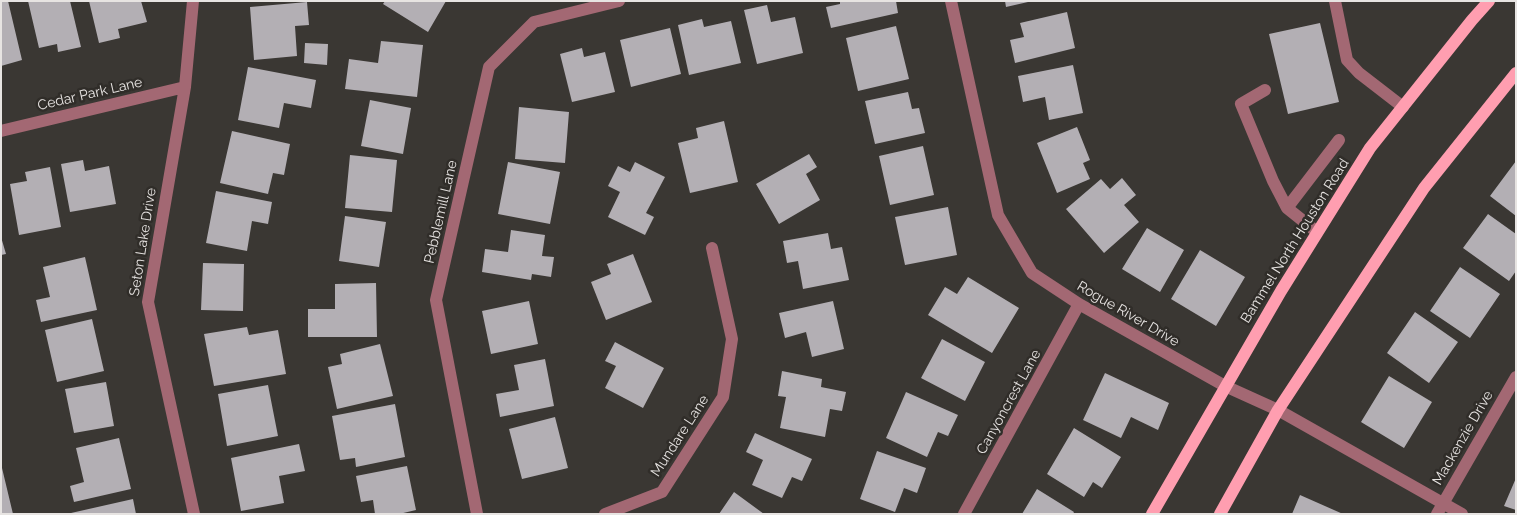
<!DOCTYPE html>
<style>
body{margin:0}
#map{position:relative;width:1517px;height:515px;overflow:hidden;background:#3a3733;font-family:Raleway,sans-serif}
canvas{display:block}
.frame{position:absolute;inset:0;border:2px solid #e7e4e2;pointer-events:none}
</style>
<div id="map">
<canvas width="1517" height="515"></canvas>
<div class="frame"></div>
</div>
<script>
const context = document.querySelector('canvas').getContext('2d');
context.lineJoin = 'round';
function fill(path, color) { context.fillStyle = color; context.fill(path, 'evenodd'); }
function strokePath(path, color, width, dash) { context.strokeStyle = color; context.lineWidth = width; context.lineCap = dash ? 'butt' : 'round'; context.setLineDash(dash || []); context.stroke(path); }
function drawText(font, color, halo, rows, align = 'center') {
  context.font = font + ' Raleway,sans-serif'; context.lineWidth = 5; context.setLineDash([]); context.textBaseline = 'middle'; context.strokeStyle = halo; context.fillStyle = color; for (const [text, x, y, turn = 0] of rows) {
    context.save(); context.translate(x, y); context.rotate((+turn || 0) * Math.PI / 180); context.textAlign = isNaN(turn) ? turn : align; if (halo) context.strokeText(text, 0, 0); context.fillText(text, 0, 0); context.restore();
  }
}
fill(new Path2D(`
 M1 1H8L22 60 1 66Z
 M28 1H70L81 47 58 52 57 44 39 48Z
 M89 1H141L147 22 118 29 120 38 99 43Z
 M385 1H446L428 32 383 4Z
 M840 1H896L898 13 831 28 826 7 840 4Z
 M1005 1H1027L1028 2 1006 7Z
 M307 2 309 25 295 26 297 56 254 60 250 7Z
 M767 5 771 22 795 17 803 53 757 64 744 10Z
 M1067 12 1075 48 1015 63 1010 40 1024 37 1020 23Z
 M702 19 704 27 731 21 741 63 689 75 678 25Z
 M1320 23 1339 102 1288 114 1269 34Z
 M896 26 909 79 858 91 846 38Z
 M670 28 681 74 631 87 620 40Z
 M381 41 423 45 417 97 345 89 349 59 378 63Z
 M305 43 328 44 327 65 304 63Z
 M582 48 584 57 605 52 615 92 572 102 560 54Z
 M1073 65 1083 113 1049 120 1045 97 1023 102 1018 76Z
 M248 67 316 80 311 108 284 103 279 128 238 120Z
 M908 92 912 109 919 108 925 133 875 144 865 101Z
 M370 100 411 108 403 154 361 146Z
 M519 107 569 112 565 163 515 159Z
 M724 121 738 182 690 193 678 143 698 138 696 128Z
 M1077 127 1090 160 1083 163 1090 179 1057 193 1037 143Z
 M232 131 290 144 284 175 273 173 268 194 220 183Z
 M923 146 934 195 890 205 879 156Z
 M809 154 817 167 806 174 820 200 779 224 756 184Z
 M350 155 397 160 392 212 345 208Z
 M83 160 85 171 109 166 116 204 70 212 61 164Z
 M1516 161V216L1490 196Z
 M508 162 560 172 550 224 498 214Z
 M635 162 665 177 646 213 654 217 645 235 608 217 620 192 608 186 618 166 630 172Z
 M50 167 61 227 19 235 10 184 27 181 25 172Z
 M1122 178 1136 195 1124 205 1139 222 1104 253 1066 209 1101 179 1110 189Z
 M216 191 272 202 268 224 252 221 247 251 206 243Z
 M948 207 957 255 905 265 895 217Z
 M1488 214 1516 234V271L1509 281 1463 248Z
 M345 216 386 222 379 267 339 261Z
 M1147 228 1184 250 1160 292 1122 269Z
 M511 230 545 235 542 256 554 257 551 277 532 274 531 280 482 272 485 249 508 252Z
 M828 233 831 249 842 247 849 280 803 289 798 261 787 263 783 241Z
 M1 237 6 254 1 255Z
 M1200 250 1245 277 1216 326 1171 299Z
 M633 254 652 302 606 320 591 282 611 274 607 264Z
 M85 257 97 310 41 322 36 300 50 297 43 267Z
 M203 263 244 264 243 311 201 310Z
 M1460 267 1500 294 1470 338 1430 311Z
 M968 277 1019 308 992 353 928 315 945 287 957 294Z
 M376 283 377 337H308V309H335V284Z
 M529 301 538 344 491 354 482 311Z
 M833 301 844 349 812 357 806 332 785 338 779 313Z
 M1415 312 1458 342 1429 383 1387 353Z
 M92 319 104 371 57 382 45 330Z
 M247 327 249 335 278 330 286 374 214 386 204 334Z
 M942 339 985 362 965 401 921 378Z
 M615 342 664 368 643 408 605 388 616 366 605 361Z
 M380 344 393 396 337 409 328 367 342 364 340 354Z
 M545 359 554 406 500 417 496 394 519 390 514 365Z
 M782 371 822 379 821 387 846 392 842 411 830 409 825 437 780 428 786 397 778 396Z
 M1105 373 1169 403 1158 430 1131 417 1121 438 1083 420Z
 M1389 376 1432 402 1404 448 1361 422Z
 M106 382 114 426 74 433 65 389Z
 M268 385 278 436 227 446 218 394Z
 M906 392 958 415 948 436 938 432 927 457 886 438Z
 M395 404 405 457 356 467 355 458 340 460 332 416Z
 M555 417 568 468 522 479 509 429Z
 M1074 428 1121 457 1102 488 1093 482 1084 497 1047 474Z
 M755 433 812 459 802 481 792 477 782 498 752 485 763 460 746 452Z
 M119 438 131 489 74 502 70 486 84 482 76 448Z
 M299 444 305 471 279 476 284 503 241 511 231 458Z
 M877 451 926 468 917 493 904 488 895 512 860 499Z
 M407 466 416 510 399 514H375L373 500 361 502 356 476Z
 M2 468 13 514H1Z
 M1516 478V510L1504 506Z
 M1037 489 1074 512 1073 514H1022Z
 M734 492 764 514H719Z
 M1300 495 1343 514H1292Z
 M133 499 136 514H71V513Z`), '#b3afb4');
strokePath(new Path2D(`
 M193 1 185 87 148 302 194 514
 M951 1 998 215 1032 273 1079 304 1225 386 1278 410 1462 514
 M1335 1 1347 60 1359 73 1403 107
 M1265 90 1241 104 1273 181 1287 208 1317 232
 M1 131 185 87
 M1287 208 1339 140
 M477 514 436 300 489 67 534 22 619 1
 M605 514 662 492 723 397 732 339 712 248
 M964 514 1079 304
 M1437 514 1516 377`), '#a36873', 12);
strokePath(new Path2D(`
 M1152 514 1281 291 1370 148 1472 20 1489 1
 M1220 514 1278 410 1424 188 1516 73`), '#ff9eb0', 12);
drawText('14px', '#e7e4e2', '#302d29', [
 ["Cedar Park Lane",90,94,-13],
 ["Pebblemill Lane",441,212,-77],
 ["Bammel North Houston Road",1295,241,-58],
 ["Seton Lake Drive",143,242,-81],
 ["Rogue River Drive",1128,314,30],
 ["Canyoncrest Lane",1009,402,-61],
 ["Mundare Lane",680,436,-57],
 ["Mackenzie Drive",1463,438,-60]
]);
</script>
